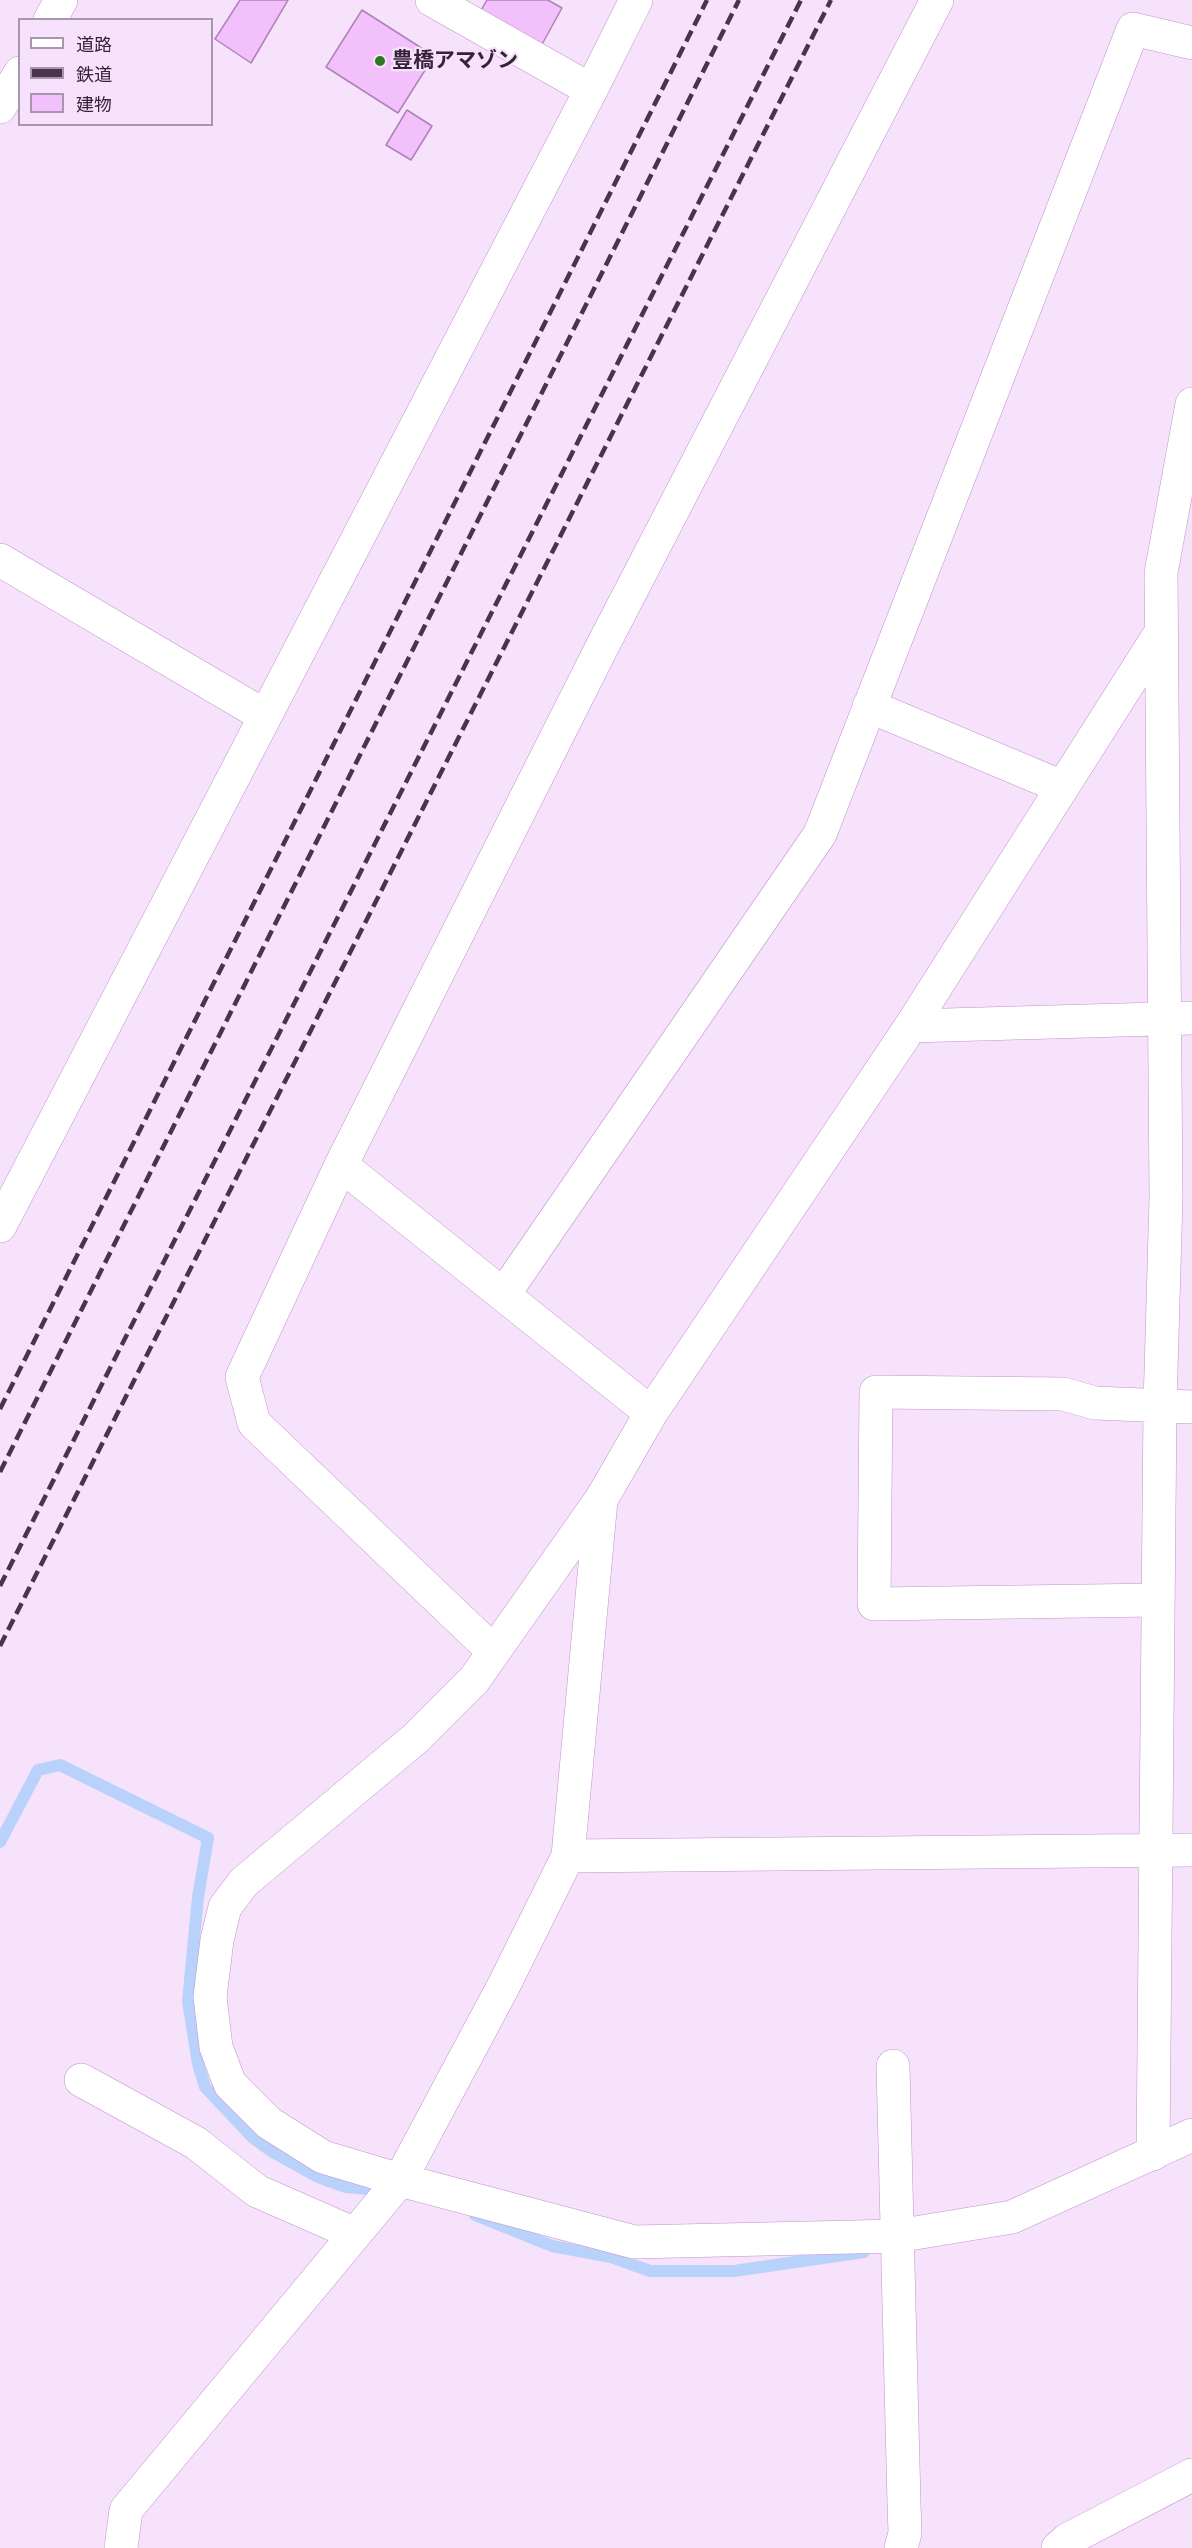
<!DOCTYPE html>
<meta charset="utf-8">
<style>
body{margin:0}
#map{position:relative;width:1192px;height:2548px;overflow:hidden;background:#f7e2fb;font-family:"Fira Sans Condensed","Noto Sans JP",sans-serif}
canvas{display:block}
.legend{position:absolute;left:18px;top:18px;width:195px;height:108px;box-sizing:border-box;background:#f7e2fb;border:2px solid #a995ad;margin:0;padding:8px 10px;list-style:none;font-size:18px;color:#352139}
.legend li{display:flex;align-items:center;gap:12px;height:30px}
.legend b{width:30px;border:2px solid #a995ad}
</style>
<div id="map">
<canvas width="1192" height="2548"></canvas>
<ul class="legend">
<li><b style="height:8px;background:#fff"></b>道路</li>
<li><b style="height:8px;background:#48344c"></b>鉄道</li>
<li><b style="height:16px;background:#f2c1fc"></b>建物</li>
</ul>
</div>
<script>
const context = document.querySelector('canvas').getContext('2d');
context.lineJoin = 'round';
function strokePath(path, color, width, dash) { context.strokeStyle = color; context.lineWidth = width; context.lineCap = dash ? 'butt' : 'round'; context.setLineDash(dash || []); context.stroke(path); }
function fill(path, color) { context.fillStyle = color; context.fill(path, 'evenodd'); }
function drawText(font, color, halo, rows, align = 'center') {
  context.font = font + ' "Fira Sans Condensed","Noto Sans JP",sans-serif'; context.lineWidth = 4.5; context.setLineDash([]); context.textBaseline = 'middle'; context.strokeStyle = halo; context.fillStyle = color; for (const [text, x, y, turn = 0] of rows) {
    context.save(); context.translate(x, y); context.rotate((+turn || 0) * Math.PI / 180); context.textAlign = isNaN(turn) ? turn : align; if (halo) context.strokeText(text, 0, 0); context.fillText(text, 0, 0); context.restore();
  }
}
strokePath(new Path2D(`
 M0 1842 38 1770 60 1765 208 1838 198 1897 188 2001 198 2064 205 2087 253 2138 271 2151 318 2177 346 2187 384 2190
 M475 2215 552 2246 611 2257 650 2271H734L864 2252`), '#b9d2fb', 12);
const building = new Path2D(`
 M240 0H288L251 63 215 39Z
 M487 0H548L562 8 540 48 479 14Z
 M362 10 434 56 398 113 326 67Z
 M407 110 432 126 411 160 386 145Z`);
fill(building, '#f2c1fc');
strokePath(building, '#b080ba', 1.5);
const minor = new Path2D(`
 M432 0 591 90
 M50 20 61 0
 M0 107 20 73
 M0 560 265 716
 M1161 632 911 1026 651 1413 602 1498 474 1680 416 1738 244 1882 225 1907 217 1940 210 1997 216 2047 230 2084 269 2123 323 2157 400 2180 634 2242 897 2236 1012 2217 1192 2135
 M869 706 1062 787
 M911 1026 1192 1018
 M341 1165 651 1413
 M0 1226 591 90 636 0
 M504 1294 820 834 1133 29 1192 43
 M1158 1600 874 1604 876 1392 1063 1394 1095 1403 1192 1407
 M493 1651 254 1423 242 1377 341 1165 603 645 937 0
 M568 1856 1192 1850
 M893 2066 904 2503 905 2533 901 2548
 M81 2080 196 2143 257 2191 355 2234
 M1153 2154 1160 1406 1166 1198 1161 573 1192 404
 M121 2548 126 2510 400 2180 504 1985 568 1856 601 1500
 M1058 2548 1067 2540 1192 2475`);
strokePath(minor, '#c291cb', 34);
strokePath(minor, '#fff', 33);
strokePath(new Path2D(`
 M0 1409 707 0
 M0 1472 739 0
 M0 1586 801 0
 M0 1646 831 0`), '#48344c', 4.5, [12, 6]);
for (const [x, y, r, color] of [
 [380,61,6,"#2d781f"]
]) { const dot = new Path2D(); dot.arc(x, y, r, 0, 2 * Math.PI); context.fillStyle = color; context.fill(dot); strokePath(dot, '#f7e2fb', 2); }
drawText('bold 21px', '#352139', '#f7e2fb', [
 ["豊橋アマゾン",392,61]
], 'left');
</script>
